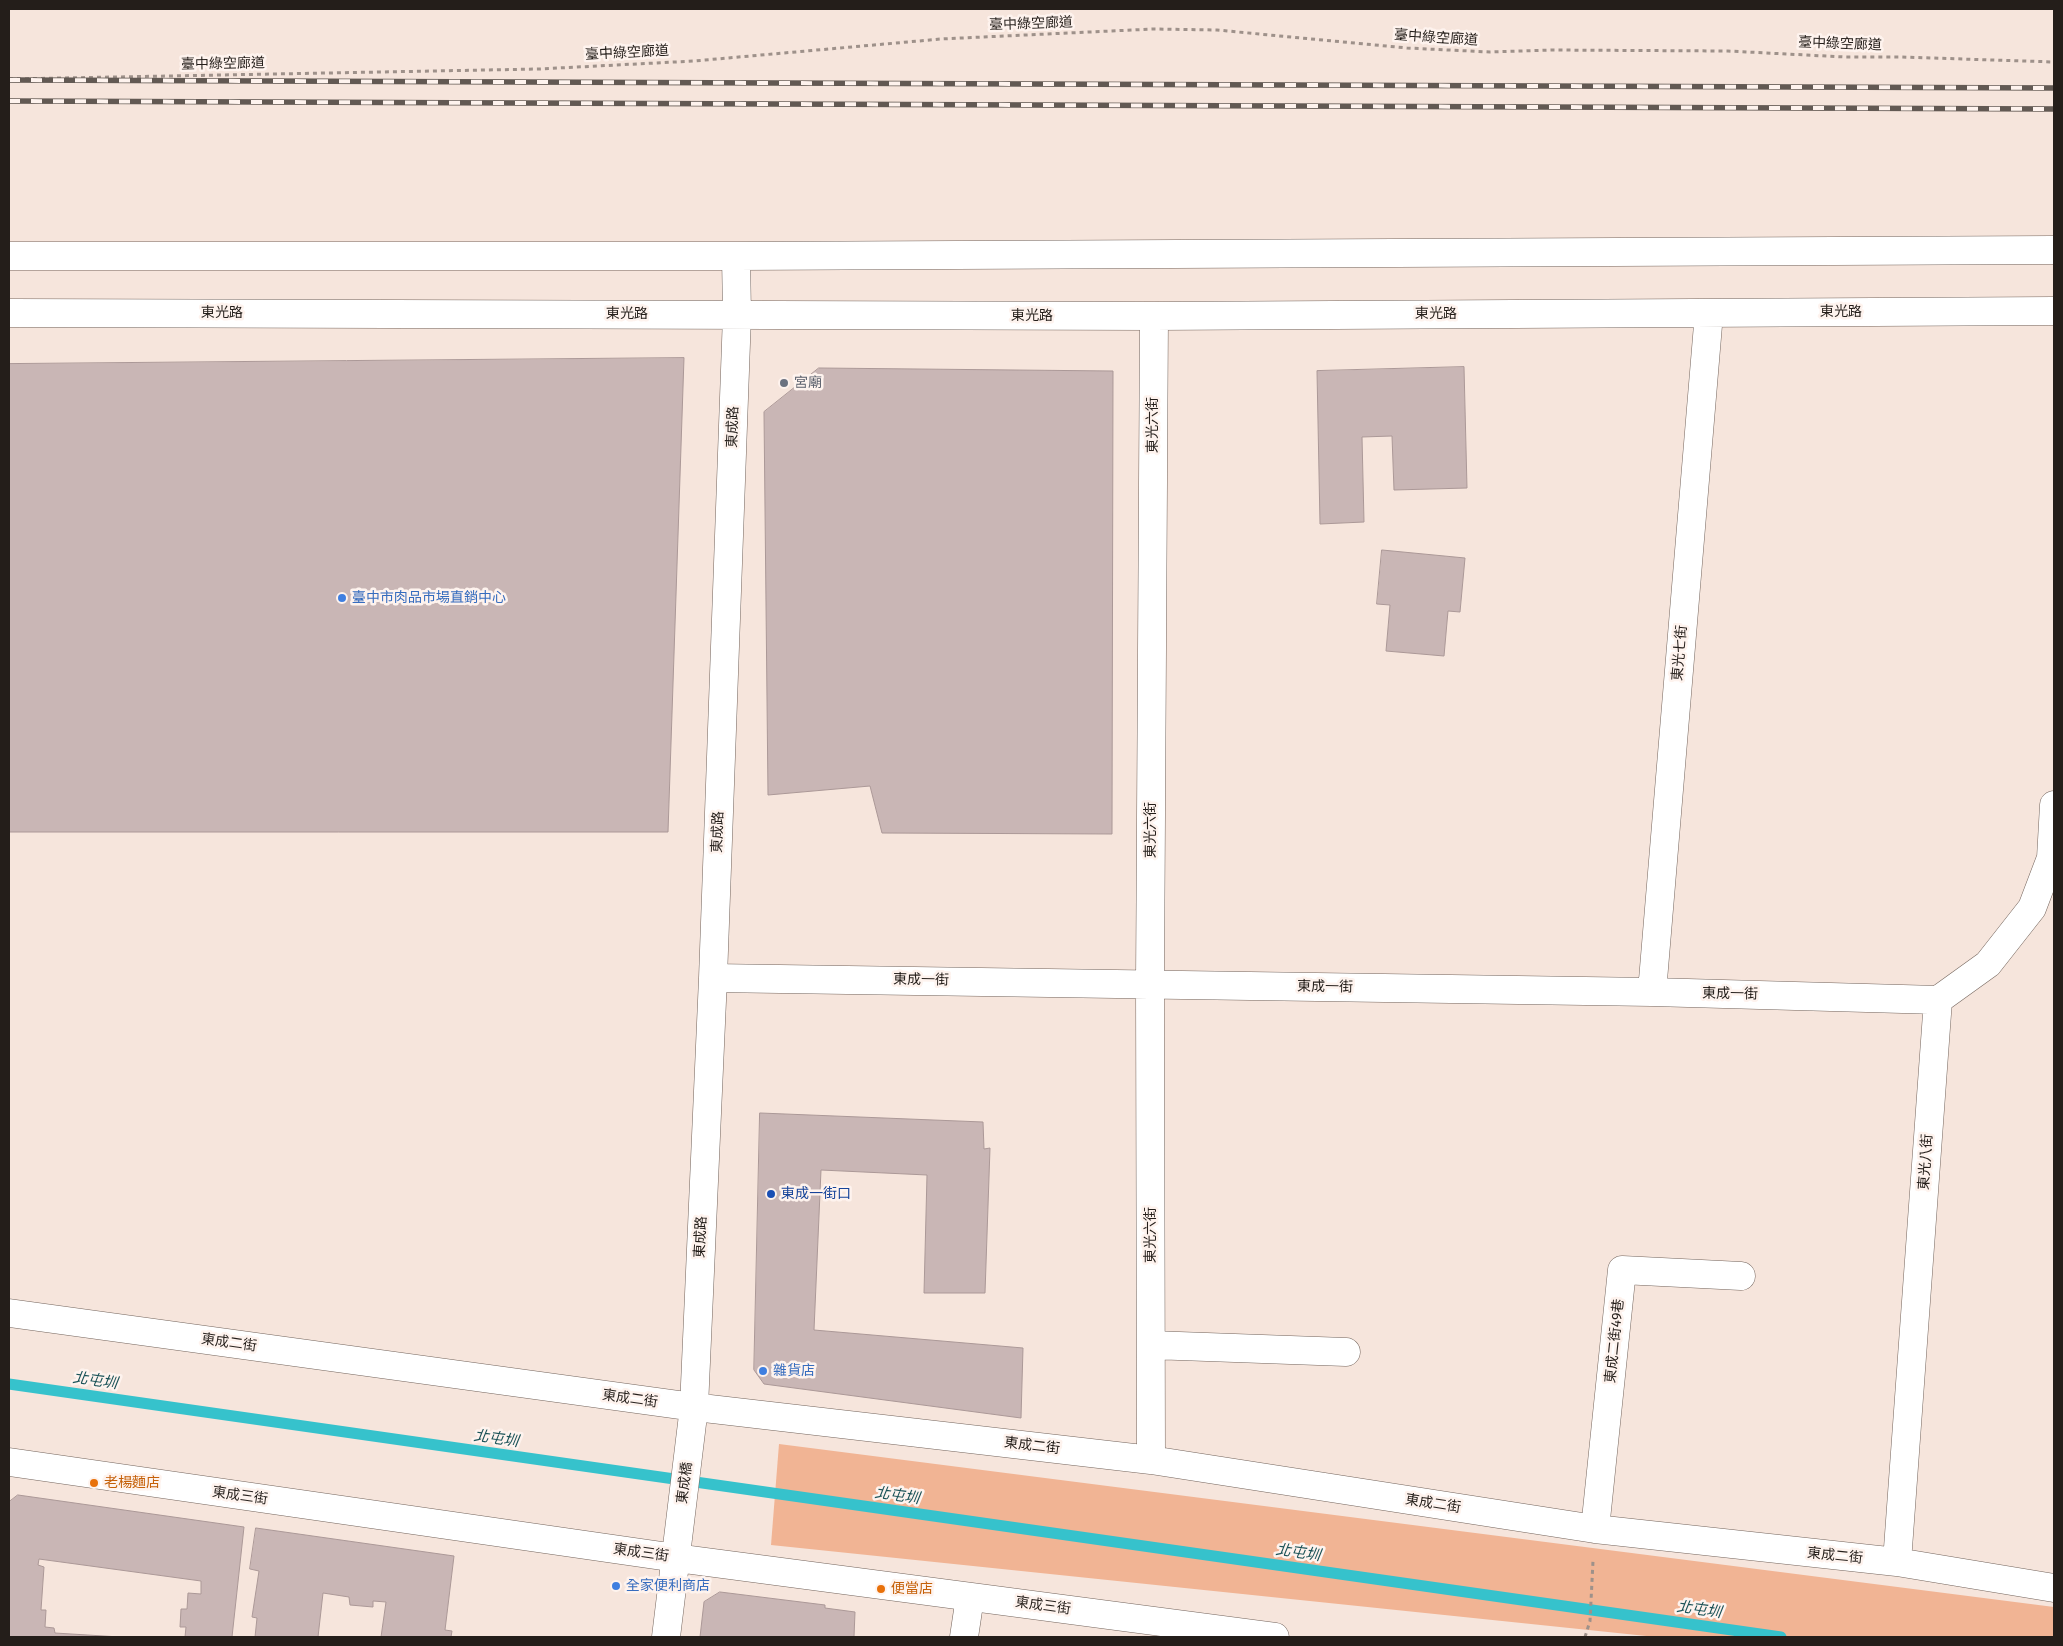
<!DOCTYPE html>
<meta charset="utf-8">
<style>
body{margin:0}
#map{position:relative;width:2063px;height:1646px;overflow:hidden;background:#f6e5dc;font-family:"Fira Sans",sans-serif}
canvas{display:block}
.frame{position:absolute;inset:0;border:10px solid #241e1a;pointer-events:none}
</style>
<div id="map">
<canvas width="2063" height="1646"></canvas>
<div class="frame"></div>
</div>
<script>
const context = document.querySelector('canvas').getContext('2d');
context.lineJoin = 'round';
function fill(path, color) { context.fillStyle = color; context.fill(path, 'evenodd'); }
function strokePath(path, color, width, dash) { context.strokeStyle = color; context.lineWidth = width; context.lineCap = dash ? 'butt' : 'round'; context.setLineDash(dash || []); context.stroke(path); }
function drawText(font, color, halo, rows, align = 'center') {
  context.font = font + ' "Fira Sans","Noto Sans TC",sans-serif'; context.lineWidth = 5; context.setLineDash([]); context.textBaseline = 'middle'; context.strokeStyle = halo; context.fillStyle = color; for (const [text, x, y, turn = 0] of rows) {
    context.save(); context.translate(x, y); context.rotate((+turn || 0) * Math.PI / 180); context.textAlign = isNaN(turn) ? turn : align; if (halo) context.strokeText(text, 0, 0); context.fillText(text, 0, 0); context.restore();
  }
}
fill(new Path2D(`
 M779 1444 2054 1607V1637H1656L771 1545Z`), '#f1b494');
strokePath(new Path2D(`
 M9 1384 1781 1637`), '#36c2cc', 11);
const building = new Path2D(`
 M684 358 668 832H9V364Z
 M1464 367 1467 488 1394 490 1392 436 1362 437 1364 522 1320 524 1317 371Z
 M819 368 1113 371 1112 834 882 833 870 786 768 795 764 412Z
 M1382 550 1465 558 1460 612 1448 611 1444 656 1386 651 1390 605 1377 604Z
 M760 1113 983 1122 984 1149 990 1148 985 1293H924L927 1175 821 1170 814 1330 1023 1348 1021 1418 764 1384 754 1370Z
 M18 1495 244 1527 232 1637H185L186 1627H180L181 1609H187L188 1593 201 1594V1581L39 1559 38 1565 44 1567 41 1610H46L45 1627 54 1628 55 1633 120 1637H9V1502Z
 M256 1528 454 1556 445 1630 452 1631 451 1637H381L386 1602 373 1601V1607L350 1605 349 1597 323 1593 318 1637H255L257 1618 252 1617 259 1571 250 1569Z
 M720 1592 825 1605V1608L855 1612 854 1637H700L704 1602Z`);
fill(building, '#c9b6b5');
strokePath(building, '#ab9897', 1);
const minor = new Path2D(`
 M9 256H736L2054 250
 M9 313 1154 316 2054 311
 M713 978 1652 992 1938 1000
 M1652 992 1709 313
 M9 1313 694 1407 1151 1460 1595 1529 1897 1562 2054 1588
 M1151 1345 1346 1352
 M1151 1460 1150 983 1154 316
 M9 1462 676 1558 1275 1637
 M1595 1529 1622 1270 1741 1276
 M1897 1562 1938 1000 1988 964 2032 908 2051 858 2054 805
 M666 1637 694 1407 713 978 737 315 736 256
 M964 1637 970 1597`);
strokePath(minor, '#74655d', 29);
strokePath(new Path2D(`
 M9 79 539 69 694 61 941 39 1154 29 1217 30 1407 48 1490 52 1552 50 1728 51 1845 57H1901L2054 62
 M1585 1637 1590 1621 1593 1561`), '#9e918a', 3, [4, 4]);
strokePath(minor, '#fff', 28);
const rail = new Path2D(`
 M9 80 2054 88
 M9 101 2054 109`);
strokePath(rail, '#625953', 5.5);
strokePath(rail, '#fef3ee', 4, [11]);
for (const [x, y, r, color] of [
 [784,383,5,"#6b7280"],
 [342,598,5,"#3f7fe0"],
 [771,1194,5,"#1a4fb4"],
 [763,1371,5,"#3f7fe0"],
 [94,1483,5,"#e8710a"],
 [616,1586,5,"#3f7fe0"],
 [881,1589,5,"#e8710a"]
]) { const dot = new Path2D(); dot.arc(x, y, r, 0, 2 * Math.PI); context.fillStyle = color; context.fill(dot); strokePath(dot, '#fef3ee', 2); }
drawText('14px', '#241e1a', '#fef3ee', [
 ["臺中綠空廊道",1031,24,-2],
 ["臺中綠空廊道",1436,38,4],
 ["臺中綠空廊道",1840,44,2],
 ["臺中綠空廊道",627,53,-3],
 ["臺中綠空廊道",223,64,-1],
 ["東光路",1841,312],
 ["東光路",222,313],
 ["東光路",627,314],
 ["東光路",1436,314],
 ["東光路",1032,316],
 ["東光六街",1153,425,-90],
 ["東成路",733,427,-88],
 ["東光七街",1680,653,-85],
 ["東光六街",1151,830,-90],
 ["東成路",718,832,-88],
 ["東成一街",921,980,1],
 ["東成一街",1325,987,1],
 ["東成一街",1730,994,1],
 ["東光八街",1926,1162,-86],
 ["東光六街",1151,1235,-90],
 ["東成路",701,1237,-87],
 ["東成二街49巷",1615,1341,-84],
 ["東成二街",229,1343,8],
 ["東成二街",630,1399,8],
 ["東成二街",1032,1446,7],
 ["東成橋",685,1483,-83],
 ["東成三街",240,1496,8],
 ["東成二街",1433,1504,9],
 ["東成三街",641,1553,8],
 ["東成二街",1835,1556,6],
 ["東成三街",1043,1606,8]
]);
drawText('14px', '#5b616d', '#fef3ee', [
 ["宮廟",794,383]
], 'left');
drawText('14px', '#366cbe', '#fef3ee', [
 ["臺中市肉品市場直銷中心",352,598],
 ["雜貨店",773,1371],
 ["全家便利商店",626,1586]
], 'left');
drawText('14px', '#164399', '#fef3ee', [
 ["東成一街口",781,1194]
], 'left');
drawText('14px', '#c56008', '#fef3ee', [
 ["老楊麵店",104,1483],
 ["便當店",891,1589]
], 'left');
drawText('italic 15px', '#1a5257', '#fef3ee', [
 ["北屯圳",95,1381,8],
 ["北屯圳",496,1439,8],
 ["北屯圳",897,1496,8],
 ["北屯圳",1298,1553,8],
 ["北屯圳",1699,1610,8]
]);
</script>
